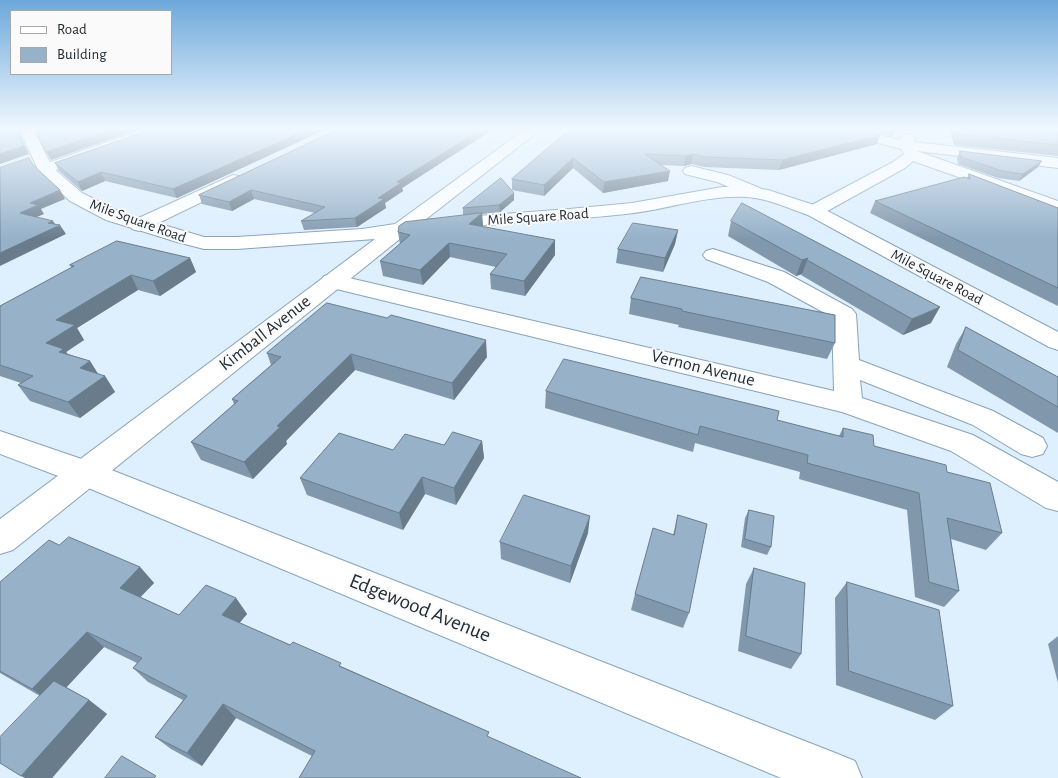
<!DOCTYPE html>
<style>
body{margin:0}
#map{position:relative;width:1058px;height:778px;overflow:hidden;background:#deeffe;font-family:"Alegreya Sans",sans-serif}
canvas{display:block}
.legend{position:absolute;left:10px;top:10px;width:162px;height:65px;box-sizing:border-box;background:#fafafa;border:1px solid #a4a8ac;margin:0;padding:6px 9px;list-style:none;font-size:15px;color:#222d36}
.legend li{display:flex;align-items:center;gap:10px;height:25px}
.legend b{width:25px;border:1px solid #a4a8ac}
</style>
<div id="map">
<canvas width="1058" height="778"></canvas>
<ul class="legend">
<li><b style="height:6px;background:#fff"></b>Road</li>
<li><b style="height:14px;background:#96b1c8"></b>Building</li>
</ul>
</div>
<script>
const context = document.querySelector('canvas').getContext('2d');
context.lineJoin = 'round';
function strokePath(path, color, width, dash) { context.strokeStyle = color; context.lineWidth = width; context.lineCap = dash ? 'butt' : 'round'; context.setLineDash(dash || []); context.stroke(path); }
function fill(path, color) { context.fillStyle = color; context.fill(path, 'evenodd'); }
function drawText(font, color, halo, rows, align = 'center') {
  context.font = font + ' "Alegreya Sans",sans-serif'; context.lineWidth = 4; context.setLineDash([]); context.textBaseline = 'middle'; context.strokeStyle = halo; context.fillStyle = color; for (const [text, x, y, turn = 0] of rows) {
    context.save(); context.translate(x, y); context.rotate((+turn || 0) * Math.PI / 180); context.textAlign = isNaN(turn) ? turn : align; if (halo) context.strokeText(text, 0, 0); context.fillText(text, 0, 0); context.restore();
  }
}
const street = new Path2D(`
 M142 130H162L160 133 51 172H39L37 169 39 166Z
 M839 130H861L900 140 903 134H913L915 137 914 142 1058 158V168L917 151 1058 201V212L913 161 905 168 820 215 814 216 808 215 805 211 808 207 893 162 904 154 901 149 841 133Z
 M691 166 728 175 762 189 765 193 762 197 756 198 717 182 685 174 683 171 685 168Z
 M233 175 239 176 241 180 239 184 146 229 139 231 132 229 130 225 132 221Z
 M713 249 784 272 852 309 856 314 859 360 993 411 1043 438 1047 446 1043 454 1032 457 1021 454 973 425 860 380 862 398 973 435 1058 482V511L1046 508 951 451 842 412 324 286 321 281 324 276 332 274 834 391 832 317 768 282 706 259 703 255 706 251Z
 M0 431 96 464 838 754 855 761 862 778H781L74 482 0 454Z`);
const secondary = new Path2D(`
 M20 130H34L52 167 82 193 120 212 204 237H237L362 229 395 224 524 130H540L425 220 569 209 632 203 722 187H747L768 190 820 207 1058 332V350L1049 347 808 215C788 208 767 198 746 197 705 195 666 210 626 214 553 222 479 223 406 234L13 550 0 554V519L375 239 237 249H204L177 242 106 220 70 201 39 172Z`);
strokePath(street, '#88a3b9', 2);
strokePath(secondary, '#88a3b9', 2);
fill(street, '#fff');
fill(secondary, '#fff');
fill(new Path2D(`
 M150 130H324L177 198 105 181 82 191 59 171 55 163Z
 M337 130H492L402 188 403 191 385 203 386 208 357 227 304 230 301 221 315 213 254 199 232 211 202 204 199 195Z
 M569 130 880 135 877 144 779 170 704 167 691 164 684 166 662 165 668 181 603 193 573 168 544 196 512 190V179Z
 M868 130H896L893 136Z
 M950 130H1058V156L954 145Z
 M960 151 1038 167 1019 181 998 178 958 164 957 158Z
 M969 174 1058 208V306L870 213 875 201 967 178Z
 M514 193V200L500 212 482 214 483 227 555 255 525 296 491 289 490 274 496 267 450 257 423 285 383 276 380 261 400 244 398 232 463 215V208Z
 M731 221 931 323 903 335 801 275 802 274 796 276 728 236Z
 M678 230 675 244 663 272 616 263 618 249Z
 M190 258 196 272 160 296 138 290 77 328 84 340 66 352 68 354 90 361 98 374 105 376 115 392 80 418 30 401 18 385 21 383 0 376V306L72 268 70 265Z
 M641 277 835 343 827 359 678 327 679 325 629 314 631 298Z
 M327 303 487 357 454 400 355 370 286 441 287 444 253 479 201 460 191 442 234 404 232 399 271 365 267 353Z
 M966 327 1058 377V433L947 367 956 344Z
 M546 391 777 420 839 436 843 428 874 446 947 472 1002 533 986 550 951 539 959 591 944 607 915 597 907 510 799 479 800 472 695 443 693 452 545 408Z
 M482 441 484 458 456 505 425 494 403 530 307 495 300 478 393 450 444 445Z
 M749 510 771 547 767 555 741 547 745 518Z
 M678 515 689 613 683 628 631 610 635 594 673 535Z
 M588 533 570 583 501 559 500 542Z
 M59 545 140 567 154 583 140 597 179 615 236 598 247 614 239 623 343 667 489 732 312 756 236 718 202 766 171 749 155 737 183 700 148 682 133 668 137 663 104 647 66 687 89 700 107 714 52 778H25L40 696 0 673V582Z
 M754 568 801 654 791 669 738 651 746 584Z
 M847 582 953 706 935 720 836 685 835 598Z
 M1058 636V683L1048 644Z`), '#8198ac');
fill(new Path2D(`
 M17 130H19L18 131 29 154 0 164V154Z
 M111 130H137L51 160 46 152Z
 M306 130H324L177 198 173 189Z
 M480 130H492L402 188 403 191 385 203 386 208 357 227 355 218 397 182Z
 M880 135 877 144 779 170 782 160Z
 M693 154 691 164 684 166 686 156Z
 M573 158V168L544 196V185Z
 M1042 161 1038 167 1019 181 1023 174Z
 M670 171 668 181 603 193 604 182Z
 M101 172 105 181 82 191 78 182Z
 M60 190 65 199 41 209 44 214 25 222 20 213 30 203Z
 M251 190 254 199 232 211 229 202Z
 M514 193V200L500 212 499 205Z
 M482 213 483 227 469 224Z
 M53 221 57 227 60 225 66 234 0 266V253L48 223Z
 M678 230 675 244 663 272 665 258Z
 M555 240V255L525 296 524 281Z
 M449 243 450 257 423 285 420 270Z
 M190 258 196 272 160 296 153 281Z
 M808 258 802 274 796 276 802 260Z
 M131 275 138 290 77 328 84 340 66 352 74 365 46 343 56 320Z
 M940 307 931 323 903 335 912 319Z
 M486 340 487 357 454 400 452 383Z
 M351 354 355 370 286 441 287 444 253 479 244 462 277 426Z
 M90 361 100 377 80 368Z
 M105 376 115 392 80 418 68 402Z
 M482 441 484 458 456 505 454 488Z
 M422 477 425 494 403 530 399 513Z
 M590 516 588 533 570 583 571 566Z
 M140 567 154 583 134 604 120 588Z
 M236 598 247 614 233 631 222 615Z
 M87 632 104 647 52 703 32 689Z
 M89 700 107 714 52 778H25L21 776Z
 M223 704 236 718 202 766 187 753Z`), '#697c8c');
const building = new Path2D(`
 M0 130H17L24 146 0 154Z
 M36 130H111L46 152Z
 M150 130H306L173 189 101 172 78 182 55 163Z
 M337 130H480L397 182 401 183 378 198 384 199 355 218 301 221 325 207 251 190 229 202 199 195Z
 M569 130H862L880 135 782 160 706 157 693 154 686 156 645 154 670 171 604 182 573 158 544 185 512 179Z
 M957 130H1058V145L959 134Z
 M960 151 1042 161 1023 174 1002 171 961 157Z
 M29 158 33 165 60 190 30 203 38 205 20 213 53 221 48 223 60 225 0 253V168Z
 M969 174 1058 208V288L875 201 964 177 970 179Z
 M501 178 514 193 499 205 463 208Z
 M742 203 940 307 912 319 807 260 808 258 802 260 731 221Z
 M482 213 469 224 555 240 524 281 490 274 507 254 449 243 420 270 380 261 410 235 398 232 399 226 405 222Z
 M633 223 678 230 665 258 618 249Z
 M117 241 190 258 153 281 131 275 56 320 75 325 46 343 64 349 59 352 90 361 80 368 105 376 68 402 18 385 33 376 0 365V306L74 266 70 265Z
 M641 277 835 315V343L682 311V309L631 298Z
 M327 303 387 318 391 315 486 340 452 383 351 354 277 426 280 427 244 462 191 442 238 401 232 399 281 357 267 353Z
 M966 327 1058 377V407L958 350Z
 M564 359 779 411 777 420 843 437V428L873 435 874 446 946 465 947 472 990 483 1002 533 947 518 959 591 929 582 919 493 807 463 808 455 700 426 698 435 546 391Z
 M453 432 482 441 454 488 422 477 399 513 300 478 339 433 393 450 405 434 444 445Z
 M524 495 590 516 571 566 500 542Z
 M749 510 774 516 771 547 745 539Z
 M678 515 707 524 689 613 635 594 653 528 674 535Z
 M69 537 140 567 120 588 179 615 206 585 236 598 222 615 290 645 293 642 341 663 339 666 489 732 487 736 581 778H299L315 751 223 704 187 753 155 737 187 696 133 668 142 658 87 632 32 689 0 671V582L49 540 59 545Z
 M754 568 805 583 801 654 746 636Z
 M847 582 939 610 953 706 849 671Z
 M54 681 89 700 21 776 0 763V737Z
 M122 756 156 776 154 778H105Z`);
fill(building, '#96b1c8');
strokePath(building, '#697c8c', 1);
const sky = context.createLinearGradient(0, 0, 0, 239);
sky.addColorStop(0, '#6da8da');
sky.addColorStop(0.54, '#f0f8ff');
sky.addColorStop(1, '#f0f8ff00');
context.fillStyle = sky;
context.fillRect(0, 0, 1058, 239);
drawText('15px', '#222d36', '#fafafa', [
 ["Mile Square Road",538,217,-4],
 ["Mile Square Road",138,221,20],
 ["Mile Square Road",937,277,28]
]);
drawText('18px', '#222d36', '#fafafa', [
 ["Kimball Avenue",265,333,-38],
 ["Vernon Avenue",703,368,14]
]);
drawText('21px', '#222d36', '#fafafa', [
 ["Edgewood Avenue",420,608,22]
]);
</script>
